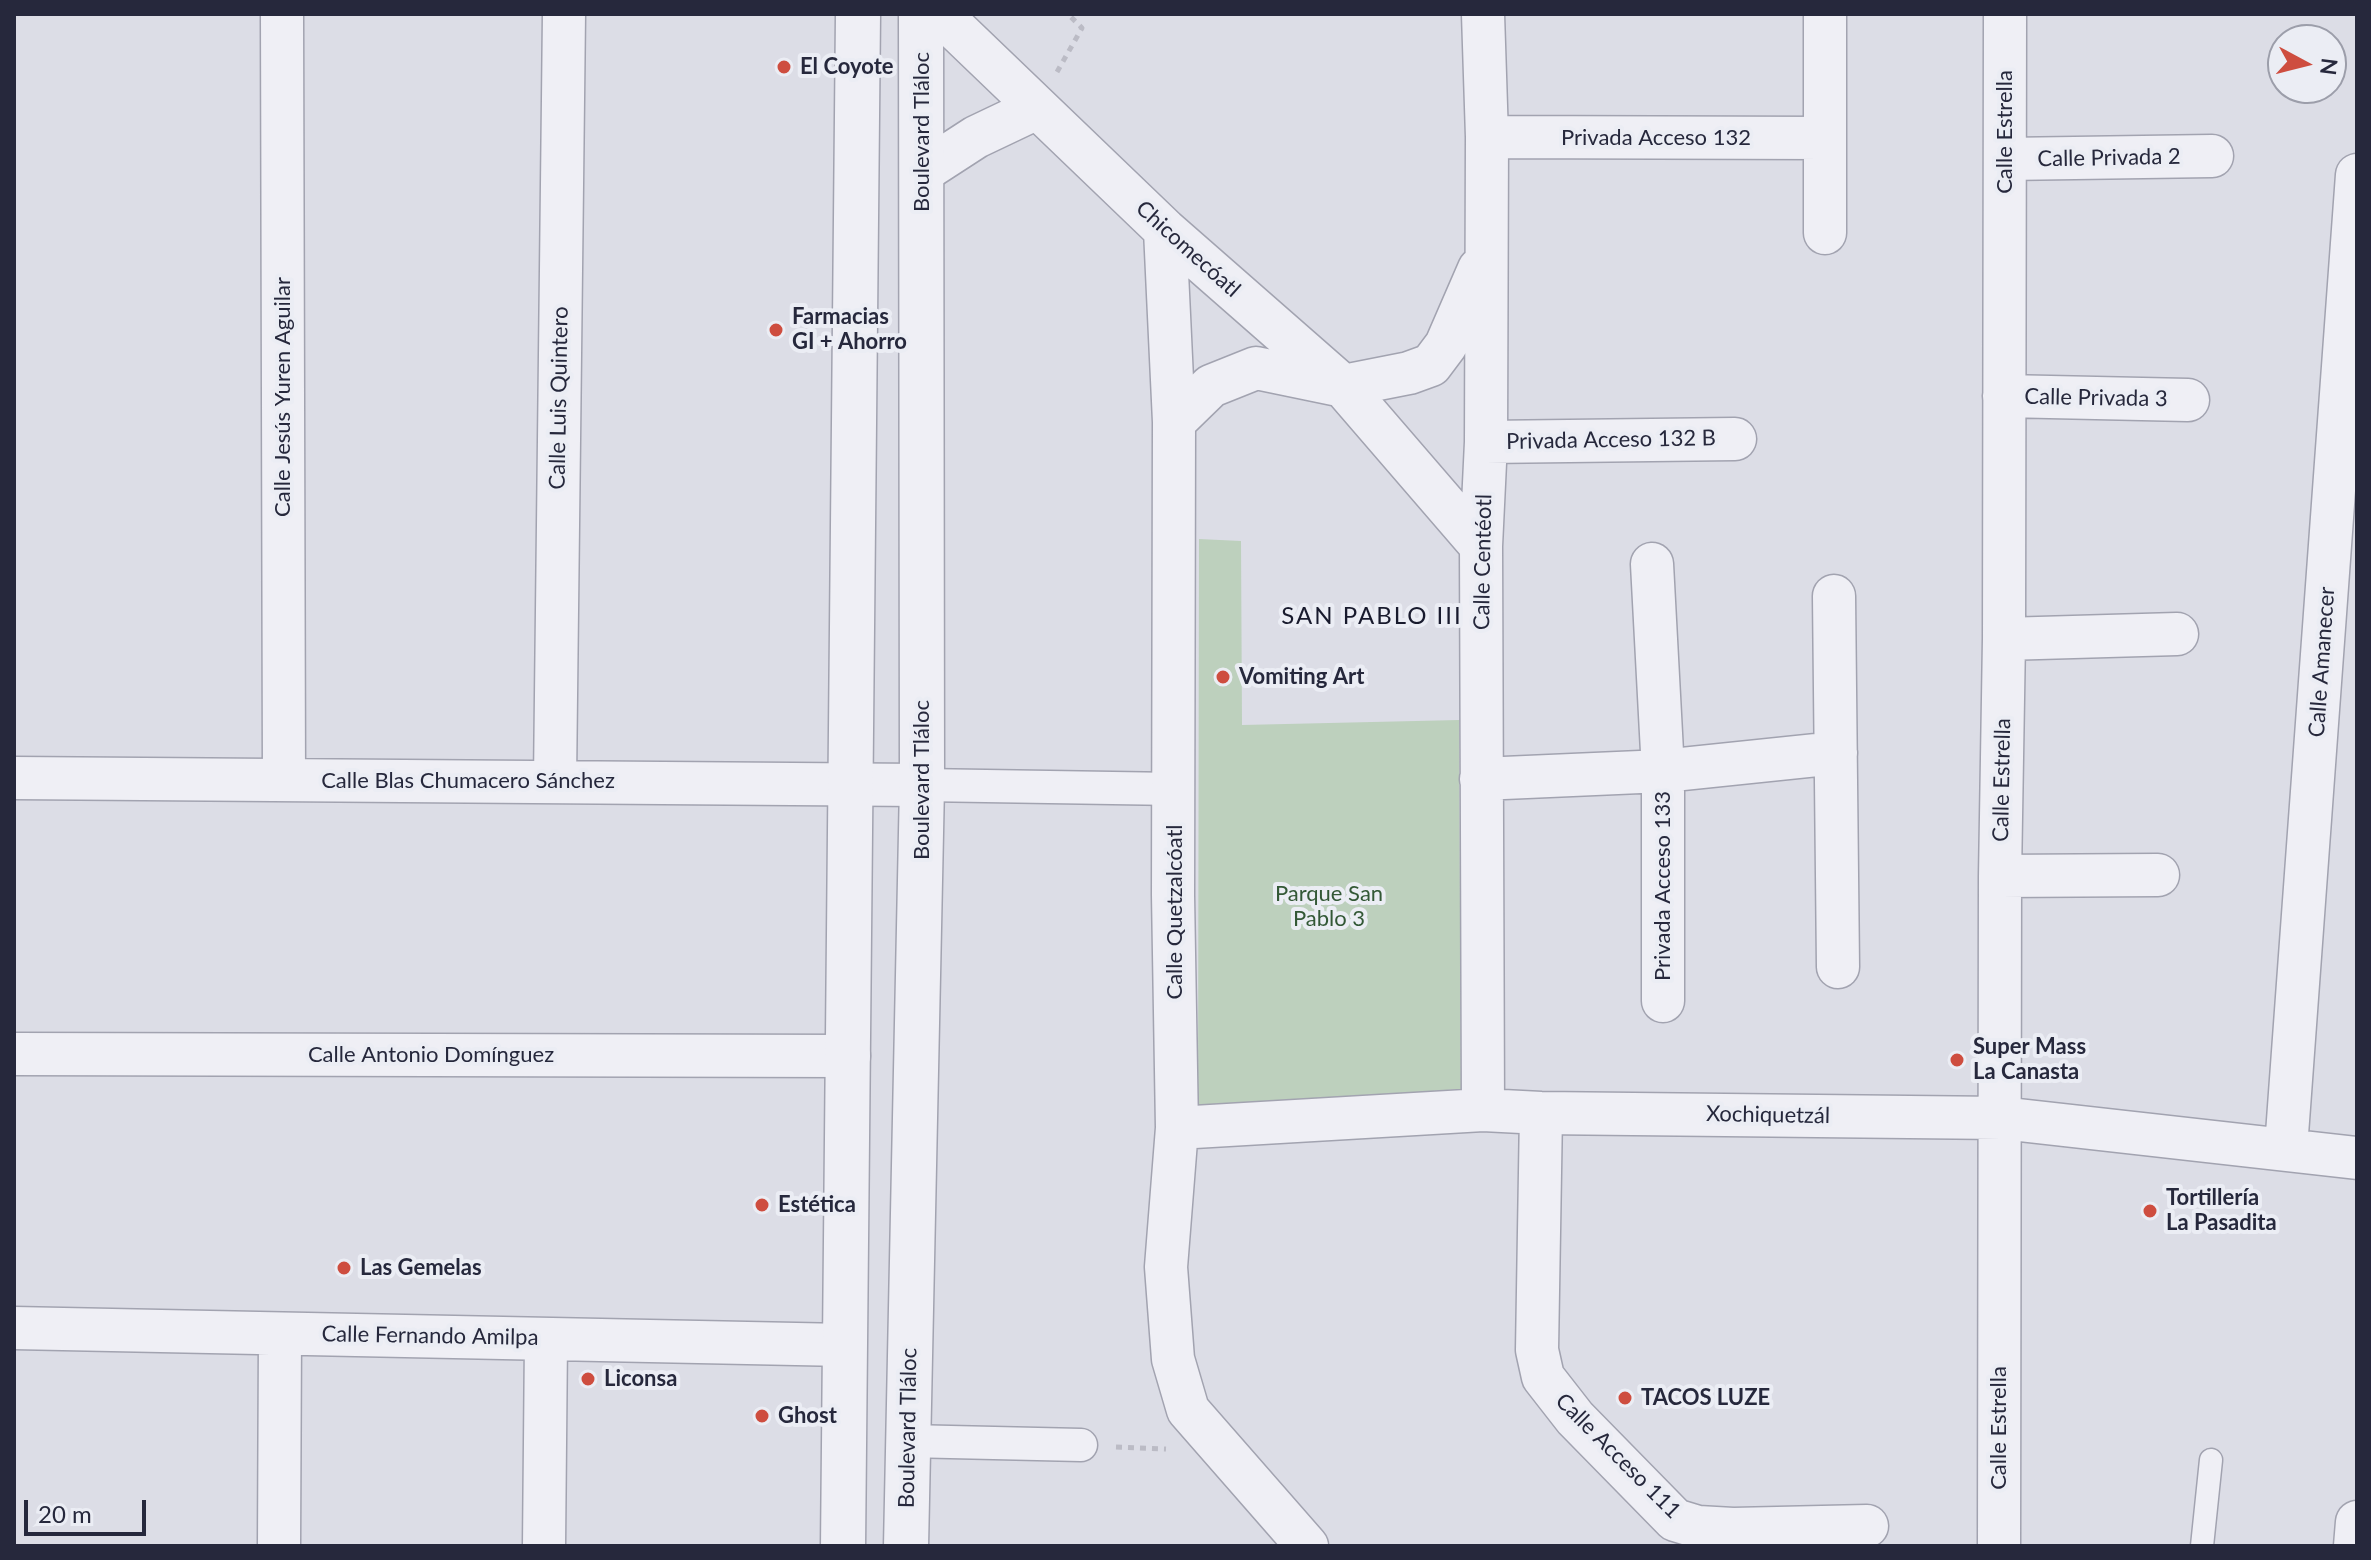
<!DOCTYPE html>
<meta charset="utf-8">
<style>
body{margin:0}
#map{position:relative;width:2371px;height:1560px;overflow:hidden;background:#dcdde6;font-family:Lato,sans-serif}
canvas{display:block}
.frame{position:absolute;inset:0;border:16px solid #26283c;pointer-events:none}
.north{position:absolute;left:2267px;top:24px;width:80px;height:80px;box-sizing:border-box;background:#ebedf4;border:2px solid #9c9eaa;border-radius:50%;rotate:97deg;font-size:22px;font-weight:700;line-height:32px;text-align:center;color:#26283c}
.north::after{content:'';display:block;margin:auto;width:28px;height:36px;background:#ce4d3f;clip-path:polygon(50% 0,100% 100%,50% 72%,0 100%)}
.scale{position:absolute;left:24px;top:1500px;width:122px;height:36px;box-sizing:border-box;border:4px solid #26283c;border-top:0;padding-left:10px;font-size:24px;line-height:28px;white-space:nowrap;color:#26283c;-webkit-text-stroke:6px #ebedf4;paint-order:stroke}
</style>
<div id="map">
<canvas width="2371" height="1560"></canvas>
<div class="frame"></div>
<div class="north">N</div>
<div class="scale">20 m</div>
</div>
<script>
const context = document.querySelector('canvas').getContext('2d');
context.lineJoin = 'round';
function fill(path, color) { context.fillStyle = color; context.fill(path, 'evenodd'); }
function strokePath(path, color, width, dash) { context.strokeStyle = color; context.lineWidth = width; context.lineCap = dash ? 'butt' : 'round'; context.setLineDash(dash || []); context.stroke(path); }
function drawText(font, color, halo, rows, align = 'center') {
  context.font = font + ' Lato,sans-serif'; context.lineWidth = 8; context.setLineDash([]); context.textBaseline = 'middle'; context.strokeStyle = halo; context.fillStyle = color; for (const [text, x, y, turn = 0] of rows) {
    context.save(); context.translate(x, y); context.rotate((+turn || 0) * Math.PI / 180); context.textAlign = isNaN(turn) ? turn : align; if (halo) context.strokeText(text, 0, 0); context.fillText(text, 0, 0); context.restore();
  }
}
fill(new Path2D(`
 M1199 539 1241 541 1242 725 1459 720 1461 1089 1198 1108Z`), '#bdd0bd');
const service = new Path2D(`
 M2202 1546 2211 1460`);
const pedestrian = new Path2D(`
 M922 785 1176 789
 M907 1441 1081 1445`);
const minor = new Path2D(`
 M282 14 284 780
 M940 14 1165 230 1343 386 1481 546
 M1825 14V233
 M1487 137 1825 138
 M2006 159 2212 156
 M922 172 976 137 1037 108
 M1165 230 1174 422 1173 895 1177 1128 1166 1267 1173 1359 1188 1410 1307 1546
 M2004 396 2188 400
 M1174 422 1211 386 1256 368 1343 386 1409 373 1431 365 1446 345 1479 269
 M1486 442 1735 439
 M1652 564 1663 771V1001
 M1834 596 1838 967
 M2004 639 2177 634
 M14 778 922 785
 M1481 779 1663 771 1836 753
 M555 781 564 14
 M2000 876 2158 875
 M14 1054 849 1056
 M1483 1110 1481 546 1486 442 1487 137 1483 14
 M1541 1113 1537 1350 1543 1377 1575 1418 1675 1520 1698 1527 1733 1529 1867 1526
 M1177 1128 1483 1110 1541 1113 2001 1118 2357 1158
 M2286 1148 2357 175
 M14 1328 845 1345
 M279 1546 280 1334
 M544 1546 546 1339
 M1999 1546 2000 876 2004 639 2005 14
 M2355 1546 2357 1522`);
const tertiary = new Path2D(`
 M843 1546 858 14
 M906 1546 922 785 921 14`);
strokePath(service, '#a2a3b0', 25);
strokePath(pedestrian, '#a2a3b0', 35);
strokePath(minor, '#a2a3b0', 45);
strokePath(tertiary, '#a2a3b0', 47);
strokePath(new Path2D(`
 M1057 72 1082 28 1068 14
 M1116 1447 1166 1449`), '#bbbbc5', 5, [6, 6]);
strokePath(service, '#efeff5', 22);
strokePath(pedestrian, '#efeff5', 32);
strokePath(minor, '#efeff5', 42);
strokePath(tertiary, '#efeff5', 44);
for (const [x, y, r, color] of [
 [784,67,8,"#ce4d3f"],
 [776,330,8,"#ce4d3f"],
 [1223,677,8,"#ce4d3f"],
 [1957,1060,8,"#ce4d3f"],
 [762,1205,8,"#ce4d3f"],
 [2150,1211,8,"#ce4d3f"],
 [344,1268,8,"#ce4d3f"],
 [588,1379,8,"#ce4d3f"],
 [1625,1398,8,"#ce4d3f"],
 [762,1416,8,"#ce4d3f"]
]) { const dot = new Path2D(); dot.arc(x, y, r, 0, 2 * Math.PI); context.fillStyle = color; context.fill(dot); strokePath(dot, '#ebedf4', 3); }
drawText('bold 22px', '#26283c', '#ebedf4', [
 ["El Coyote",800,67],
 ["Farmacias",792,317],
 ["GI + Ahorro",792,342],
 ["Vomiting Art",1239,677],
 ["Super Mass",1973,1047],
 ["La Canasta",1973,1072],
 ["Tortillería",2166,1198],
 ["La Pasadita",2166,1223],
 ["Estética",778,1205],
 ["Las Gemelas",360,1268],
 ["Liconsa",604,1379],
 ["TACOS LUZE",1641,1398],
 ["Ghost",778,1416]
], 'left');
drawText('22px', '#26283c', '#ebedf4', [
 ["Boulevard Tláloc",922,132,-90],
 ["Calle Estrella",2005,132,-90],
 ["Privada Acceso 132",1656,138],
 ["Calle Privada 2",2109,158,-1],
 ["Chicomecóatl",1188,249,42],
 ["Calle Jesús Yuren Aguilar",283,397,-90],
 ["Calle Luis Quintero",559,398,-89],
 ["Calle Privada 3",2096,398,1],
 ["Privada Acceso 132 B",1611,440,-1],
 ["Calle Centéotl",1483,562,-89],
 ["Calle Amanecer",2322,662,-86],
 ["Boulevard Tláloc",922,780,-90],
 ["Calle Estrella",2002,780,-89],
 ["Calle Blas Chumacero Sánchez",468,781],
 ["Privada Acceso 133",1663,886,-90],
 ["Calle Quetzalcóatl",1175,912,-90],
 ["Calle Antonio Domínguez",431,1055],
 ["Xochiquetzál",1768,1115,1],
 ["Calle Fernando Amilpa",430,1336,1],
 ["Boulevard Tláloc",908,1428,-89],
 ["Calle Estrella",1999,1428,-90],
 ["Calle Acceso 111",1618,1456,45]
]);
drawText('22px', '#335836', '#ebedf4', [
 ["Parque San",1329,894],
 ["Pablo 3",1329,919]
]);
context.letterSpacing = '2px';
drawText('24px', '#181a2d', '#ebedf4', [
 ["SAN PABLO III",1372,616]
]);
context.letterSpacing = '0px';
</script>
